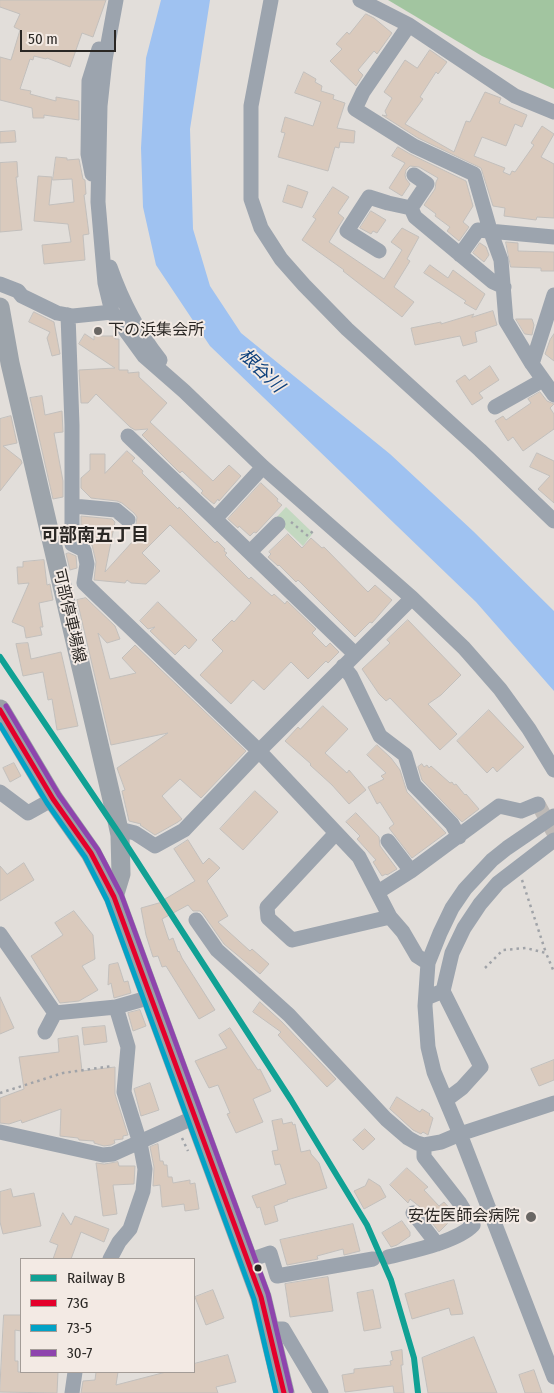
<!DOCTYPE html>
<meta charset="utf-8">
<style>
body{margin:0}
#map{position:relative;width:554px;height:1393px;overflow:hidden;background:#e2deda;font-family:"Fira Sans Condensed",sans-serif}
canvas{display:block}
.legend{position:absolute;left:20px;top:1258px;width:175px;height:115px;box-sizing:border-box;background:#f3eae4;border:1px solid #a39c97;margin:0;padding:6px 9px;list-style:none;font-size:15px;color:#2a2724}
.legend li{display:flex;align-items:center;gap:10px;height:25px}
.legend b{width:25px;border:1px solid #a39c97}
.scale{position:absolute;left:20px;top:30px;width:96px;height:22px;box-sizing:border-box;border:2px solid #2a2724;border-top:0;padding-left:6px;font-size:15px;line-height:18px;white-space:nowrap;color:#2a2724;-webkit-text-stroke:4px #f3eae4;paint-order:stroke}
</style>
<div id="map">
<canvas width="554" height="1393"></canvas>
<ul class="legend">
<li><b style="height:6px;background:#10a194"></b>Railway B</li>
<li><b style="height:6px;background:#e4002b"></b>73G</li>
<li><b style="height:6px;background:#02a2c6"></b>73-5</li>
<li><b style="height:6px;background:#8e44ad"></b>30-7</li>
</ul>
<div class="scale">50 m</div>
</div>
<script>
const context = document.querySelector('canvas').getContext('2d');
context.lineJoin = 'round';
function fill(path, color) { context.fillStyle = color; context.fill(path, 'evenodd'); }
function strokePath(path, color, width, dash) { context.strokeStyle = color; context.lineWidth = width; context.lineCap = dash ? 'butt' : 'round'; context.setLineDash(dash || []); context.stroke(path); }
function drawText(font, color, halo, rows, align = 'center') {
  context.font = font + ' "Fira Sans Condensed","Noto Sans JP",sans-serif'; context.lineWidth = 4; context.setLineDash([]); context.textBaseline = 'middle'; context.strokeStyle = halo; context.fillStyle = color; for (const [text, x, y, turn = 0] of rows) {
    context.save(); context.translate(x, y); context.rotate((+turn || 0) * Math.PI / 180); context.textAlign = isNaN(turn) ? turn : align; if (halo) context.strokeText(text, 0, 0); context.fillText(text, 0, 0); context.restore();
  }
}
fill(new Path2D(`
 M286 507 313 533 303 546 275 519Z`), '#c3d8c0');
fill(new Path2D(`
 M388 0H554V89L482 56Z`), '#a2c5a0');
fill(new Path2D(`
 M161 0H210L190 129 193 229 210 286 241 333 390 454 473 531 554 611V691L476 602 210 346 156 265 143 207 141 148 146 58Z`), '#9fc2f1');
const building = new Path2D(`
 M0 0H106L93 37 82 33 70 67 47 58 46 59 34 56 33 60 30 59 20 89 31 91 30 94 56 101V97L79 101V120L44 115V118H33L32 108 0 100V57L11 60 20 30 14 27 20 14 0 7Z
 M366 14 374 18 392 33 377 54 374 51 358 70 363 75 356 86 330 61 342 49 336 44 347 32 349 34Z
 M430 50 447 62 438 74 436 72 420 97 423 99 405 124 454 152 466 121 470 122 485 92 501 98 499 103 527 115 522 127 515 124 506 146 482 137 474 156 505 168 503 172 510 175 512 171 515 172 534 145 531 143 542 126 554 134 541 157 554 164V218L537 217 536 220 504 216 505 208 493 206 481 168 418 138 382 115 387 116 385 111 392 98 384 92 405 60 417 68Z
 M304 72 316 79 315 82 322 86 321 91 334 95 333 99 345 103 337 128 355 131 354 143 340 142 339 148 335 147 328 171 278 157 285 133 281 132 285 117 313 126 321 102 295 93Z
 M15 131 16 142 0 143V132Z
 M398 147 410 154 466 181 473 206 463 222 469 227 459 241 447 231 450 227 435 216 436 214 424 205 435 189 436 182 438 178 419 167 410 166 406 170 405 175 406 179 410 184 402 196 389 188 405 163 392 156Z
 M56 157 67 158V160L79 159 83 179 85 180 86 194 84 195 89 234 83 235 85 260 44 264 42 245 71 242 68 224 34 221 38 176 52 177 49 205 74 202 72 179 53 180Z
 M17 162 18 177H16L22 230 0 232V163Z
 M288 185 308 192 302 208 283 202Z
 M333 187 349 197 338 213 344 218 329 242 384 279 402 250 391 242 402 228 419 237 407 259 410 261 394 287 414 302 402 317 343 271 344 270 302 240 316 219 313 217Z
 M371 211 386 220 377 233 373 231 371 234 360 228Z
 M506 242 518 243V251L554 252V271H541V268L511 267Z
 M480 243 486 247 489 255 484 262 473 253Z
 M430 265 448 278 453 270 485 294 476 310 464 303 466 301 424 273Z
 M493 311 497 325 475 332 477 342 463 346 460 336 415 345 411 328 441 322V324L474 314 472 317Z
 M34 312 54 322 60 354 52 356 47 338 50 332 29 322Z
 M516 319H532L534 325 532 335 525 334Z
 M85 334 94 340V336H115V339H119V370H128V373L139 372V377L167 403 150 422 213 481 229 465 241 476 219 501 218 499 214 504 210 501 201 493 203 491 182 471 180 473 142 435 148 429 135 430 130 427 96 394 88 403H81L79 370 115 368 79 344Z
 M554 334V361L545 354 550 340Z
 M490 366 499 380 479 393 483 398 472 405 456 381 465 375 469 380Z
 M540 392 547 401 554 404 550 408 554 414V429L523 451 513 437 508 441 495 421 503 416 506 420 531 403 528 399Z
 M42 396 45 415 62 411 63 432 54 433 63 481V497L53 499 30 398Z
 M11 416 17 443 3 446 21 460 22 463 0 491V419Z
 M127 451 135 458 132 461 143 471 142 473 178 509 179 507 215 543 217 541 225 549 224 551 227 553 225 555 249 579 251 577 264 589 272 596 274 594 285 604 287 601 316 629 312 633 326 647 330 643 339 652 328 663 326 661 308 679 291 662 264 690 253 680 231 704 200 675 223 651 212 640 232 620 234 622 251 603 170 525 142 553 160 571 146 584 131 583 127 580 125 583 94 580 96 562 92 545 81 538V516L112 519 115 522 105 572 143 530 136 524 137 517 134 513 122 503 117 501 91 498 81 488V478L90 470V454H105V473Z
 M537 453 554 461V503L538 489 550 476 530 467Z
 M261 483 278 499 277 501 282 505 256 533 254 532 250 536 239 526 238 528 228 519Z
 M288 534 302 548 311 538 322 548 324 547 368 592 375 585 392 600 372 623 370 622 355 637 298 580 296 582 279 565 278 566 268 557 271 554 269 552Z
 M69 553 76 556 77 568 70 570 66 554Z
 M44 560 47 585 50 584 53 600 39 603 43 627H40L42 635 26 638 24 627 12 622 29 583 18 584 17 567H23V562Z
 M86 598 115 626 120 639 107 643 98 633 110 679 136 673 122 658 135 645 246 751 201 798 180 779 162 796 182 819 178 822 155 835 140 825 141 824 129 821 122 791 125 790 117 768 168 733 111 745 77 600Z
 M158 602 197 640 189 649 185 645 175 655 150 631 155 627 148 629 140 621Z
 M408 620 461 675 441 695 428 704 457 734 440 750 390 698 386 701 379 694 362 669 390 643 387 640Z
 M28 643 31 659 61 652 78 726 57 730 52 699 48 700 43 672 23 676 16 644Z
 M323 706 348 729 325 753 347 773 349 770 366 790 349 804 332 785 310 765 311 764 285 741 298 727 300 729Z
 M489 710 524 747 497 772 493 767 487 773 457 741Z
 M377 745 391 758 400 770 407 792 446 833 412 858 392 832 389 828 394 824 380 802 377 804 368 787 384 779 381 776 386 773 367 755Z
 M14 763 21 776 10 782 3 768Z
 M422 764 424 767 427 765 429 768 431 766 450 783 452 782 454 785 456 784 465 795 466 794 479 809 462 822 422 780 418 767Z
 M255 791 278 812 243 850 220 829Z
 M356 813 379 837 380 846 397 869 387 875 386 874 382 876 373 862 376 860 357 839 360 836 346 822Z
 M188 840 203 864 209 858 220 868 207 881 228 916 218 922 250 951 252 949 269 964 260 974 224 944 203 914 200 911H193L188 905 162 919 169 940 173 938 178 952 179 951 182 958 215 1010 199 1019 166 966 162 967 158 956 153 957 146 935 141 908 166 901 165 899 195 881 174 849Z
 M24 863 34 880 0 901V866L7 874Z
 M74 911 93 935 95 959 82 966 98 990 79 1001 60 1003 31 956 63 935 55 923Z
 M118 963 124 982 128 981 131 993 114 998 111 983 108 985 109 965Z
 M0 997 14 1028 0 1034Z
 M260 1002 282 1022 336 1079 327 1087 278 1035 281 1032 253 1012Z
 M140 1010 146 1026 133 1031 128 1013Z
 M105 1026 107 1042 84 1045 82 1028Z
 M230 1028 258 1070 260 1069 271 1091 253 1099 263 1122 236 1133 227 1114 230 1113 218 1085 209 1088 195 1061 227 1048 219 1035Z
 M78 1036 82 1071 115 1067V1094L128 1135 123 1136V1139L114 1140 115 1143 111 1145 104 1146 94 1143V1141L79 1140 78 1138 60 1136 61 1109 22 1123 21 1120 9 1124 0 1123V1098L24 1089 19 1057 59 1052 58 1039Z
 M554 1060V1080L539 1086 531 1069Z
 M150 1083 159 1110 141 1116 134 1089Z
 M397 1097 420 1112 422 1109 430 1114 429 1115 433 1118 428 1135 423 1132 421 1134 413 1130 390 1109Z
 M282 1119 283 1124 292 1122 293 1125 295 1124 301 1152 310 1150 311 1154 319 1163 327 1188 287 1200 288 1201 274 1206 278 1221 265 1225 260 1207 257 1208 252 1196 286 1184 280 1164 275 1165 272 1151 278 1150 272 1121Z
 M365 1129 375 1139 363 1150 353 1140Z
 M158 1144 160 1161H163L164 1165H167L168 1177H172L173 1183 190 1180V1184L195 1183 199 1209 185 1211 184 1204 162 1207 160 1185 153 1186 154 1167 150 1147Z
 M118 1162 119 1166H135L134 1184 113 1185 117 1214 103 1216 96 1163 104 1164Z
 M407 1168 428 1187 424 1190 439 1206 444 1202 456 1215 439 1232 420 1207 410 1199 408 1203 390 1185Z
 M369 1179 380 1186 386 1197 364 1209 354 1191 365 1186Z
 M11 1189 13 1197 34 1193 41 1226 3 1234 0 1222V1192Z
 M63 1213 71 1225 75 1216 109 1229 104 1242 81 1232 71 1259H53L58 1245 50 1242Z
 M402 1221 410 1232V1236L397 1245 391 1247 382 1233Z
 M353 1224 360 1251 344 1255 343 1249 317 1256 318 1259 287 1265 280 1240Z
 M328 1277 333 1311 290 1317 285 1284Z
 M454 1280 463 1314 451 1315 449 1308 412 1319 405 1294Z
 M213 1290 224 1318 206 1325 195 1297Z
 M373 1290 381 1328 364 1331 357 1293Z
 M4 1315H21V1331L15 1330V1361H18V1372H58L57 1393 0 1392Z
 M474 1337 497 1393H428L422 1358Z
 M402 1350 403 1365H401L404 1393H394L393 1386 345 1392 342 1375 354 1373V1369L391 1365 390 1361 393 1360 391 1352Z
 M228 1355 236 1382 216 1387 218 1393H81L83 1381 95 1380 96 1372H118L116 1385 166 1372H194V1364Z
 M534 1370 542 1393H525L519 1375Z`);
fill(building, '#dacabd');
strokePath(building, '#c2bfbc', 1);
strokePath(new Path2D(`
 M538 804 554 833`), '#bdb9b6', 15, [15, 8]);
strokePath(new Path2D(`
 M291 522 308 536 314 530
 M522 880 546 953
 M485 968 503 950 526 948 546 953 554 972
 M0 1093 63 1073 112 1066
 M182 1138 188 1151`), '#a0a3a8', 2.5, [2.5, 4]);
strokePath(new Path2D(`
 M116 0 105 60 100 106 98 202 105 283 112 312 144 356 184 391 263 467 412 598 464 648 500 689 529 729 554 770
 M271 0 251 106V199L261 228 281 259 304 285 347 329 480 450 554 521
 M360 0 409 25 515 96 554 112
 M409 25 363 92 355 109 414 146 474 174 490 230 501 260 506 321 532 364 554 395
 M92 174 88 154 89 81 99 49
 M414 175 427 184 411 208 415 217 493 282 504 287
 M379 251 347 231 369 197 388 203 411 208
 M460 255 478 230 554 237
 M110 267C122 301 138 332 160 360
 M0 284 18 291 22 296 57 313 73 316 112 312
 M68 315 72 425V544L84 550 87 564 84 583 259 751 359 857 390 917 403 932 417 956 428 963
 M532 364 554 295
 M495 407 543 380
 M128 436 215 519
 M263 467 215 519 355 654
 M73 506 116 510 128 520
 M250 552 278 524
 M343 666 351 676 380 736 405 755 414 785 452 824 459 837
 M0 792 28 813 53 799
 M554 816 507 848 492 860 465 889 452 908 440 933 428 963 425 1006 428 1047 434 1072 460 1134 554 1377
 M119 829 135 833 155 846 184 830 259 751 412 598
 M336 833 267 907 268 918 292 940 390 917
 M388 841 411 871
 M378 892 411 871 499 806 521 811 538 804
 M196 920 217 950 289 1015 386 1119 408 1138 417 1143 424 1145 441 1142 460 1134 554 1103
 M0 934 55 1013
 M443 991 481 1067 462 1088 446 1100
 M426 998 443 991 452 953 464 928 480 904 498 883 554 840
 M45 1032 55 1013 116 1007 151 997
 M0 1132 103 1155 113 1154 195 1117
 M413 1213 437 1244
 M388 1257C411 1251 457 1242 473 1225L459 1202 424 1157V1145
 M110 1259 119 1242 130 1229 143 1191 145 1169 140 1143 124 1092 128 1047 116 1007
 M247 1261 270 1253 277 1276 373 1259
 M269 1329H283L321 1393
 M72 1393 75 1372`), '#9ca4ae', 15);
strokePath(new Path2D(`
 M0 307 10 363 117 821 120 835 121 874 114 897`), '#9da4ab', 19);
strokePath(new Path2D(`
 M0 710 53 799 91 853 114 897 261 1297 284 1393`), '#9ba1a6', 21);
strokePath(new Path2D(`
 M0 710 53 799 91 853 114 897 261 1297 284 1393`), '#e4002b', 5);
strokePath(new Path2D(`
 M0 725 47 803 85 857 107 900 254 1299 276 1393`), '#02a2c6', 5);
strokePath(new Path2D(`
 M6 706 59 795 98 850 121 894 268 1294 291 1391`), '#8e44ad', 5);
strokePath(new Path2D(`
 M0 657 120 835 291 1100 367 1225 391 1280 414 1358 418 1393`), '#10a194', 6);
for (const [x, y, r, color] of [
 [98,331,5,"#6a6764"],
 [531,1217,6,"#6a6764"],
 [258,1268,4.5,"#2a2724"]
]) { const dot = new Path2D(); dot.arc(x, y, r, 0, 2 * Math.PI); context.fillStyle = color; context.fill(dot); strokePath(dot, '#f3eae4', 2); }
drawText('16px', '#2a2724', '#f3eae4', [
 ["下の浜集会所",108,331],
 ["安佐医師会病院",520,1217,"right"]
], 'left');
drawText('16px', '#2a2724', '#f3eae4', [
 ["可部停車場線",69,616,77]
]);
drawText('italic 18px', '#0e417d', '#f3eae4', [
 ["根谷川",261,371,44]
]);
drawText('bold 18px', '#2a2724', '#f3eae4', [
 ["可部南五丁目",95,536]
]);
</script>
